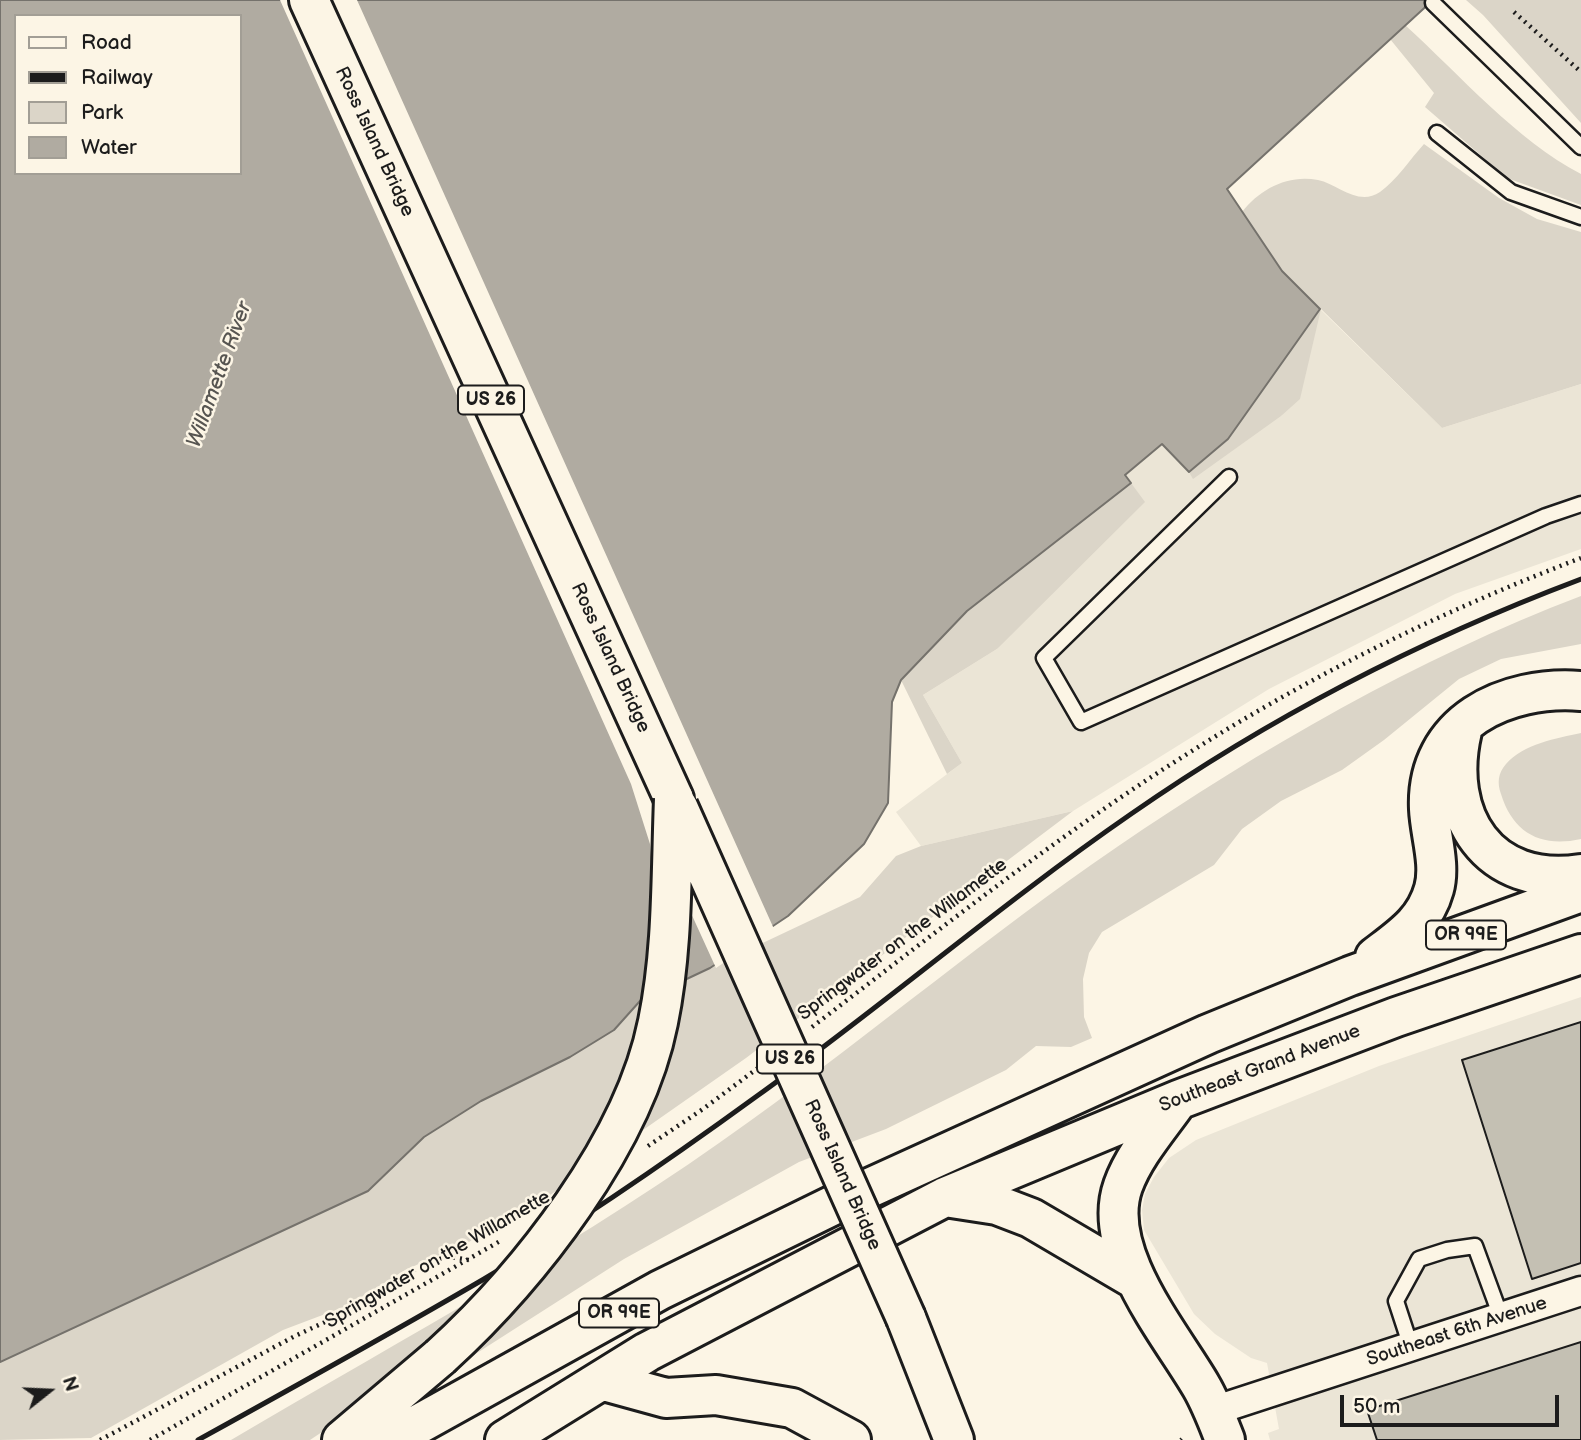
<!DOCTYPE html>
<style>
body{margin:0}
#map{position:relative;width:1581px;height:1440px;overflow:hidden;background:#fcf5e5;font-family:"Balsamiq Sans",sans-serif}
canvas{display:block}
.legend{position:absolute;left:14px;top:14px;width:228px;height:161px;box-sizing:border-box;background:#fcf5e5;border:2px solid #a29e95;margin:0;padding:9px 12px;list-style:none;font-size:21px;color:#1c1c1c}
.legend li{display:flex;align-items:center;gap:14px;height:35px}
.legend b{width:35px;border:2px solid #a29e95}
.north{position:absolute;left:14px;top:1356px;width:70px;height:70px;-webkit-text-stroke:5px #fcf5e5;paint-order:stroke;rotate:72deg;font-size:19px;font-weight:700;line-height:28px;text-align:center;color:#1c1c1c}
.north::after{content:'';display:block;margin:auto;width:24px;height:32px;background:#1c1c1c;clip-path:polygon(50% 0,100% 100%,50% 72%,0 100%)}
.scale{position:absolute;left:1340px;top:1395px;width:219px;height:32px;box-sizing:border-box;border:4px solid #1c1c1c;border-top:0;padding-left:9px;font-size:21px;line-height:24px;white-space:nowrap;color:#1c1c1c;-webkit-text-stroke:5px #fcf5e5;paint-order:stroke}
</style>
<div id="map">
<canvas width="1581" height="1440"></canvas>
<ul class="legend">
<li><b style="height:9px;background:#fcf5e5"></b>Road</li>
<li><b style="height:9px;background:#1c1c1c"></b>Railway</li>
<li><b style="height:19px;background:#dbd5c8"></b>Park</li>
<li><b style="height:19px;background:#b0aba1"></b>Water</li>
</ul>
<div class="north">N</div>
<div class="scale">50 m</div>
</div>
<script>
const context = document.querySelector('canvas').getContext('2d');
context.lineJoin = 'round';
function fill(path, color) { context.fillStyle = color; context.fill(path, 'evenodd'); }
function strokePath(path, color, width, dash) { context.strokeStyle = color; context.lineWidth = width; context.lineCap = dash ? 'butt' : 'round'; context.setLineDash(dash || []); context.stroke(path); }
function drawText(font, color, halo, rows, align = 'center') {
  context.font = font + ' "Balsamiq Sans",sans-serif'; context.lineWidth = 5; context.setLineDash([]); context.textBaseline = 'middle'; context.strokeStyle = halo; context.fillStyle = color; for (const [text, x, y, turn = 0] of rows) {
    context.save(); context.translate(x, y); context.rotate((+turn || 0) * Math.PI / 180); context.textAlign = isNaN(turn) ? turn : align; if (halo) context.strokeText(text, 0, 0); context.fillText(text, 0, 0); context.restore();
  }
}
fill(new Path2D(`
 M1320 309 1442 428 1581 384V549L1455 594 1269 689 1073 811 921 846 896 812 962 763 923 695 997 649 1125 475 1245 373 1281 416Z
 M1581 997V1440H1270L1268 1433 1279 1429 1267 1363 1251 1358 1215 1334 1194 1314 1144 1230 1142 1210 1145 1194 1154 1177 1169 1158 1196 1140 1379 1066Z`), '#ebe5d6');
fill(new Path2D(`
 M1466 0H1581V123L1483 15Z
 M1405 25C1460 75 1516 140 1581 174V205L1507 178 1425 107 1434 93 1390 39Z
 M1424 144 1499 198 1537 219 1581 232V384L1442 428 1321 309 1300 399 1281 416 1193 479 1189 472 1228 439 1320 309 1282 271 1242 212C1260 189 1288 174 1318 180 1338 184 1358 207 1380 192 1396 181 1411 158 1424 144Z
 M1131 483 1145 502 997 649 923 695 962 763 947 774 901 680 967 611Z
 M1581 596V644L1501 659 1459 679 1384 740 1342 770 1281 801 1242 829 1214 865 1102 932 1089 953 1083 979 1084 1017 1092 1038 1071 1047 1036 1046 1006 1070 886 1129 799 1162 624 1259 452 1369 337 1422 310 1440H231C406 1337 586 1240 750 1121 874 1032 991 933 1117 847 1262 748 1416 659 1581 596Z
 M1581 733V839C1541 848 1513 833 1501 794 1497 783 1498 773 1506 764 1523 744 1557 738 1581 733Z
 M1073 811 746 1058 543 1200 467 1243 405 1270 349 1305 283 1330 91 1438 0 1440V1362L368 1191 424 1137 481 1101 570 1057 614 1030 640 1001 860 897 896 856 921 846Z`), '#dbd5c8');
const water = new Path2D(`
 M0 0H1433L1227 189 1282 271 1320 309 1228 439 1189 472 1162 444 1125 475 1131 483 967 611 901 680 892 702 888 803 864 844 788 916 710 968 640 1001 614 1030 570 1057 481 1101 424 1137 368 1191 0 1362ZM16 16H240V173H16Z`);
fill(water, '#b0aba1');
strokePath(water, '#75726c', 2);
fill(new Path2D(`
 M280 0H357L774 929 716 968 690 911 654 894 650 844 631 784Z`), '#fcf5e5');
const building = new Path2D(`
 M1581 1022V1263L1532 1279 1462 1060Z
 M1581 1342V1440H1377L1367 1410Z`);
fill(building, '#c4c0b3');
strokePath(building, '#1c1c1c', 2);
const lane = new Path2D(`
 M1433 3 1581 147
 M1437 133 1511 192 1581 217
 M1229 477 1044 658 1081 722 1546 516 1581 504
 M1411 1347 1396 1301 1419 1259 1447 1250 1475 1246 1501 1317`);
const street = new Path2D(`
 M1213 1411 1581 1291`);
const highway = new Path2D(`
 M309 0 674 799
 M1462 731C1442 816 1488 888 1581 874
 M1375 957C1401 937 1425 922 1434 889 1441 864 1430 834 1429 809 1425 722 1506 685 1581 691
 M1178 1100C1159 1127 1134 1155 1123 1186 1100 1251 1170 1333 1201 1386 1211 1403 1218 1422 1225 1440
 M945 1197 997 1205 1031 1218 1133 1278
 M906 1318 954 1440
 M604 1381 666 1398 716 1395 792 1408 851 1440
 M342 1440 440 1357
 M390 1440 660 1290 854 1195 1208 1034 1350 976 1581 892
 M505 1440 647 1352 945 1197 1178 1100 1396 1017 1581 954`);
strokePath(lane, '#1c1c1c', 19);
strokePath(street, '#1c1c1c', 33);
strokePath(highway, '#1c1c1c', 44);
strokePath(new Path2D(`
 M1514 12 1581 72
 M812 1027C934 934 1054 838 1184 756 1309 676 1442 611 1581 558
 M648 1146 703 1109 758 1068
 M100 1440 295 1336 353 1309 411 1271 439 1259 451 1257 469 1260
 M150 1440 502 1240
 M1181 1440 1182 1439`), '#1c1c1c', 4.5, [2, 5]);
strokePath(lane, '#fcf5e5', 14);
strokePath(street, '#fcf5e5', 28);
strokePath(highway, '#fcf5e5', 38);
strokePath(new Path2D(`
 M198 1440C294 1387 390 1334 484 1279 578 1223 669 1160 757 1096 884 1005 1002 903 1131 814 1270 717 1422 639 1581 579`), '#1c1c1c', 5);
const highwayBridge = new Path2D(`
 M678 807 906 1318
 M440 1357C529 1276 634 1143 658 1022 673 949 671 874 674 799`);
strokePath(highwayBridge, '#1c1c1c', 44, []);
strokePath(highwayBridge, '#fcf5e5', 38);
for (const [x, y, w] of [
 [491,400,66],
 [1466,935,80],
 [790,1059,66],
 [619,1313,80]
]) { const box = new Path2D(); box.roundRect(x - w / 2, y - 14.5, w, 29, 5); context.fillStyle = '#fcf5e5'; context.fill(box); strokePath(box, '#1c1c1c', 2); }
drawText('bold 18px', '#1c1c1c', null, [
 ["US 26",491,400],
 ["OR 99E",1466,935],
 ["US 26",790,1059],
 ["OR 99E",619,1313]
]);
drawText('19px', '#1c1c1c', '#fcf5e5', [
 ["Ross Island Bridge",374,142,65],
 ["Ross Island Bridge",610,658,65],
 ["Springwater on the Willamette",903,940,-37],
 ["Southeast Grand Avenue",1260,1069,-21],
 ["Ross Island Bridge",842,1175,66],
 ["Springwater on the Willamette",438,1260,-30],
 ["Southeast 6th Avenue",1457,1332,-18]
]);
drawText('italic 21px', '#575551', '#fcf5e5', [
 ["Willamette River",220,375,-70]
]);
</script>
